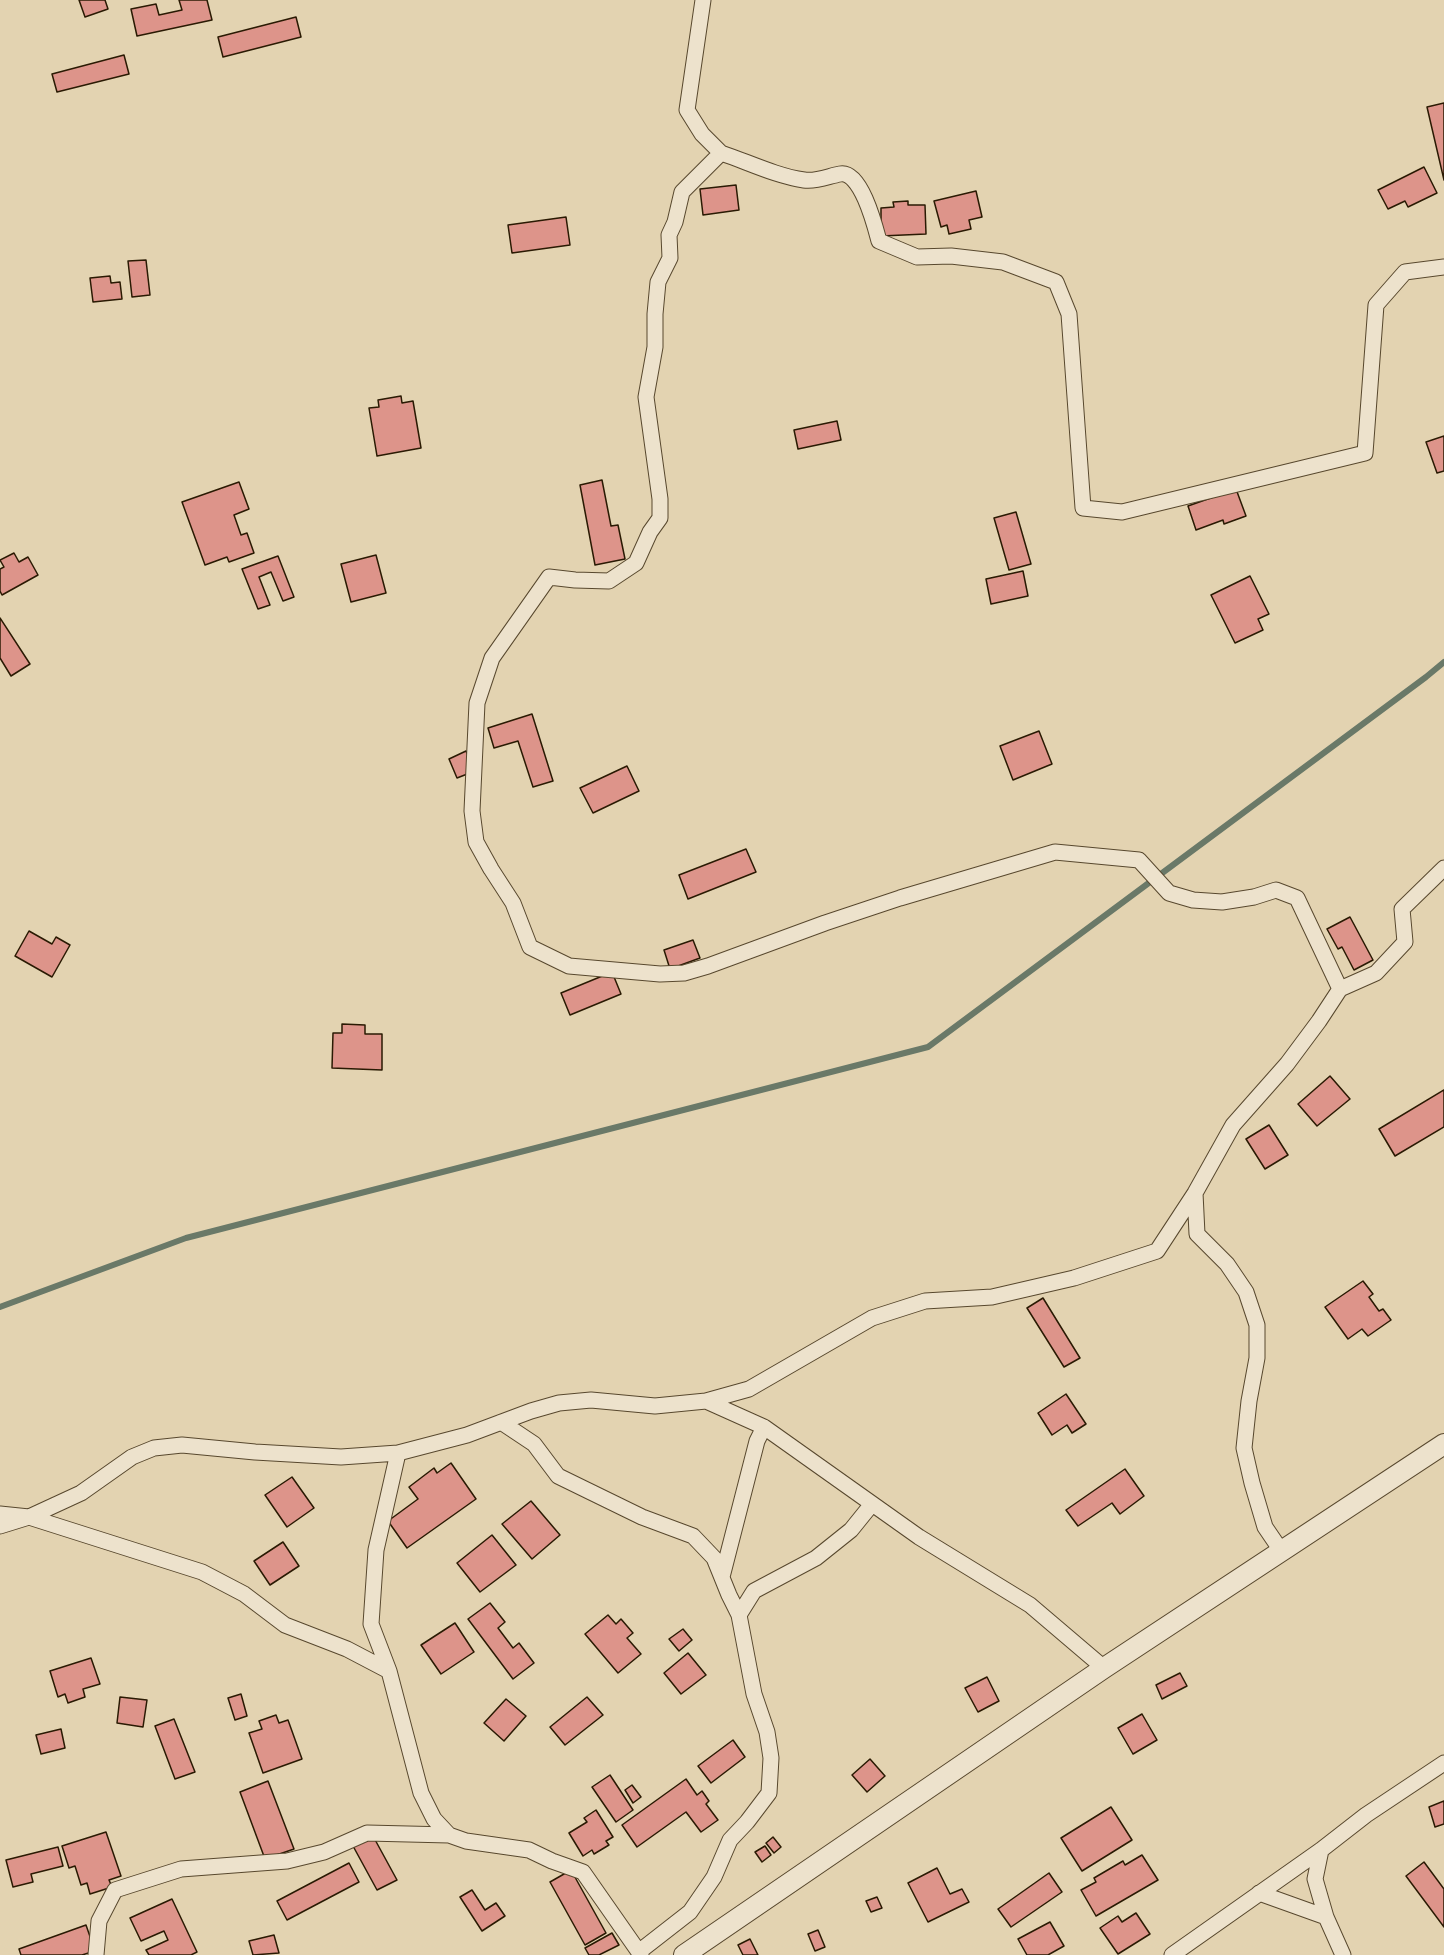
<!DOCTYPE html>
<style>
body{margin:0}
canvas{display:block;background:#e3d3b1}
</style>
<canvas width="1444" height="1955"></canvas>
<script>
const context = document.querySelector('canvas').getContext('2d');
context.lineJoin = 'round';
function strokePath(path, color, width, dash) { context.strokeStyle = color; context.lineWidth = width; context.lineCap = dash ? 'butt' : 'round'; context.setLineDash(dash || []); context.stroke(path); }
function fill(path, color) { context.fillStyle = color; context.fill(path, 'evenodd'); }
strokePath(new Path2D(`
 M0 1307 186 1238 928 1047 1426 677 1444 662`), '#6a7968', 6);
const building = new Path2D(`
 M79 0H105L108 9 85 17Z
 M179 0H207L212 20 137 36 131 9 156 4 159 15 182 10Z
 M296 17 301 37 223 57 218 37Z
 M124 55 129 74 57 92 52 74Z
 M1444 103V180L1427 107Z
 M1424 167 1437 193 1408 207 1405 201 1388 209 1378 190Z
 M736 185 739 210 703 215 700 189Z
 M976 191 982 217 969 220 971 229 949 234 947 225 941 227 934 201Z
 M908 201V205H925L926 234 881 236V208L894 207 893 202Z
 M566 217 570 245 512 253 508 225Z
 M146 260 150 295 132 297 128 261Z
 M110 276 111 283 120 282 122 299 93 302 90 278Z
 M401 396 402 403 413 401 421 448 377 456 369 408 379 407 378 400Z
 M837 421 841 440 798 449 794 430Z
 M1444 436V471L1437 473 1426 442Z
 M602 480 611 526 618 525 625 559 595 565 580 485Z
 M239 482 249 509 234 515 241 535 247 533 254 553 229 562 227 557 205 565 182 502Z
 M1236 489 1246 516 1224 524 1223 520 1196 530 1188 506Z
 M1016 512 1031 564 1009 570 994 518Z
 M14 553 19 562 28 557 38 575 2 595 0 591V569L4 567 0 560Z
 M376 555 386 593 351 602 341 564Z
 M278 556 294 597 283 601 271 572 259 577 270 605 258 609 242 569Z
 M1023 571 1028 596 991 604 986 579Z
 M1250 576 1269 614 1258 619 1263 630 1235 643 1211 595Z
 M0 618 30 664 11 676 0 658Z
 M532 714 553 781 533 787 518 741 494 748 488 728Z
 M1039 731 1052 764 1013 780 1000 746Z
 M466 751 475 771 457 778 449 759Z
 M627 766 639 791 593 813 580 788Z
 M746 849 756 872 688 899 679 875Z
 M1350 917 1373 960 1354 970 1342 947 1338 949 1327 929Z
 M29 931 52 944 56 937 70 945 52 977 15 956Z
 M693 940 700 958 670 969 664 950Z
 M612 972 621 994 570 1015 561 993Z
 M342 1024 365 1025V1034H382V1070L332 1068 333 1033H342Z
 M1330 1076 1350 1099 1317 1126 1298 1104Z
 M1444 1090V1127L1395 1156 1379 1129Z
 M1269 1125 1288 1155 1265 1169 1246 1139Z
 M1363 1281 1373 1294 1369 1297 1379 1311 1383 1309 1391 1320 1368 1336 1362 1329 1348 1339 1325 1307Z
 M1043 1298 1080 1358 1064 1367 1027 1308Z
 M1066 1394 1086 1424 1072 1433 1067 1425 1052 1435 1038 1413Z
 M451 1463 476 1499 407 1548 388 1521 418 1499 409 1487 434 1468 437 1473Z
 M1125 1469 1144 1496 1120 1514 1112 1503 1078 1526 1066 1510Z
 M292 1477 314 1508 287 1527 265 1495Z
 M531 1501 560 1535 532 1559 502 1524Z
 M492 1535 516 1565 480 1592 457 1563Z
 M283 1542 299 1566 270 1585 254 1561Z
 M490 1603 505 1622 498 1628 513 1648 519 1643 534 1663 513 1679 468 1619Z
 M608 1615 616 1624 621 1619 633 1633 627 1638 641 1654 618 1673 585 1634Z
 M455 1623 474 1652 441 1674 421 1645Z
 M683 1629 692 1640 679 1651 669 1639Z
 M688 1653 706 1675 681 1694 664 1673Z
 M91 1658 100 1684 83 1689 85 1697 68 1703 65 1694 58 1697 50 1671Z
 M1180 1673 1187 1686 1162 1699 1156 1685Z
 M987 1677 999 1701 978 1712 965 1688Z
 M241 1694 247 1716 235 1720 228 1698Z
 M120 1697 147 1700 143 1727 117 1723Z
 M587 1697 603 1715 565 1745 550 1727Z
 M506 1699 526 1716 504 1741 484 1723Z
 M1142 1714 1157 1740 1133 1754 1118 1728Z
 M276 1715 279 1723 288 1720 302 1759 263 1773 249 1733 262 1729 259 1721Z
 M174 1719 195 1772 175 1779 155 1726Z
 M61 1729 65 1748 41 1754 36 1735Z
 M733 1740 745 1757 711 1783 698 1766Z
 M870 1759 885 1776 867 1792 852 1775Z
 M610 1775 633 1810 616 1822 592 1787Z
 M686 1779 697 1795 702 1791 709 1801 706 1804 718 1820 701 1832 686 1812 637 1847 622 1825Z
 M268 1781 294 1849 265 1859 240 1792Z
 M632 1785 641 1797 633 1803 625 1790Z
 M1444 1801V1824L1435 1827 1429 1807Z
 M1111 1807 1132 1840 1082 1871 1061 1838Z
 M596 1810 613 1837 606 1841 609 1845 594 1854 592 1850 583 1856 569 1833 587 1822 584 1818Z
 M106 1832 121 1876 109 1880 112 1887 90 1894 87 1883 81 1885 75 1866 69 1868 62 1846Z
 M373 1836 397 1880 377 1890 353 1846Z
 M773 1837 781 1847 774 1853 766 1843Z
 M765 1846 771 1855 762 1862 755 1852Z
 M58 1847 63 1866 31 1874 33 1882 13 1887 6 1860Z
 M1142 1855 1158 1880 1096 1916 1081 1890 1096 1882 1094 1878 1123 1861 1125 1865Z
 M1424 1862 1444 1889V1927L1406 1876Z
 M349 1863 359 1882 287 1920 277 1901Z
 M937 1868 950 1894 962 1889 969 1902 928 1922 908 1883Z
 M571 1870 606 1933 585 1945 550 1882Z
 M1049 1873 1062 1892 1011 1927 998 1909Z
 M472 1890 485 1910 496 1903 505 1916 482 1931 460 1897Z
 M877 1897 882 1908 871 1912 866 1901Z
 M172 1899 197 1952 191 1955H149L146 1950 168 1940 164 1931 141 1941 130 1918Z
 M1136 1913 1150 1934 1118 1954 1100 1928 1118 1916 1122 1922Z
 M1050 1922 1064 1946 1048 1955H1027L1018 1939Z
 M86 1925 95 1951 82 1955H21L19 1949Z
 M818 1930 825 1947 815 1951 808 1934Z
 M612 1933 619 1945 599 1955H589L585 1948Z
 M274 1935 279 1953 253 1955 249 1941Z
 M750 1939 758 1955H743L738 1945Z`);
fill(building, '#dd948a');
strokePath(building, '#2a1a03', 1.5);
const minor = new Path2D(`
 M703 0 687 110 702 134 721 153 682 192 675 222 669 235 670 258 658 282 655 314V347L646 397 660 499V518L650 532 636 563 609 581 575 580 549 577 492 658 477 703 472 811 476 842 491 869 513 903 530 947 569 966 660 974 684 973 708 966 825 923 900 898 1055 852 1139 860 1169 893 1193 900 1222 902 1254 897 1276 890 1297 898 1340 989
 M721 153C748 162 776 176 804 180 816 182 829 176 840 174 861 170 875 226 879 241L917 257 951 256 1003 262 1056 282 1069 314 1083 508 1122 512 1365 453 1376 305 1405 272 1444 267
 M1195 1193 1197 1234 1227 1264 1246 1292 1257 1325V1358L1249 1401 1244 1448 1252 1483 1265 1527 1282 1552
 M706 1401 764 1427 919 1537 1030 1605 1104 1668
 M501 1422 534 1444 558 1476 642 1517 693 1536 714 1558 729 1595 739 1615
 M398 1453 376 1550 371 1624 389 1671 421 1793 434 1819 449 1835 466 1841 529 1850 552 1861 583 1872 641 1955
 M0 1514 29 1517 202 1572 244 1594 285 1625 347 1649 389 1671
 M0 1526 29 1517 81 1493 132 1457 154 1448 182 1445 255 1452 341 1457 398 1453 467 1435 531 1411 559 1403 591 1400 655 1406 706 1401 749 1389 872 1318 925 1301 992 1297 1074 1278 1157 1251 1195 1193 1233 1125 1287 1064 1319 1021 1340 989 1376 973 1405 942 1402 909 1444 868
 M722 1577 757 1441 764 1427
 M1321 1850 1315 1879 1326 1917 1343 1955
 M1259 1893 1326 1917
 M640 1951 690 1912 714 1877 730 1840 747 1822 769 1793 771 1758 767 1732 754 1694 739 1615 754 1591 816 1558 851 1530 872 1504
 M96 1955 99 1921 115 1890 181 1869 287 1861 324 1852 367 1833 449 1835
 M1172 1955 1321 1850 1366 1815 1444 1763`);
const tertiary = new Path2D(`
 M684 1955 1104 1668 1444 1444`);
strokePath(minor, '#58482e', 17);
strokePath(tertiary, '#58482e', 22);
strokePath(minor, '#ede2cc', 15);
strokePath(tertiary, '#ede2cc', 20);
</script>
